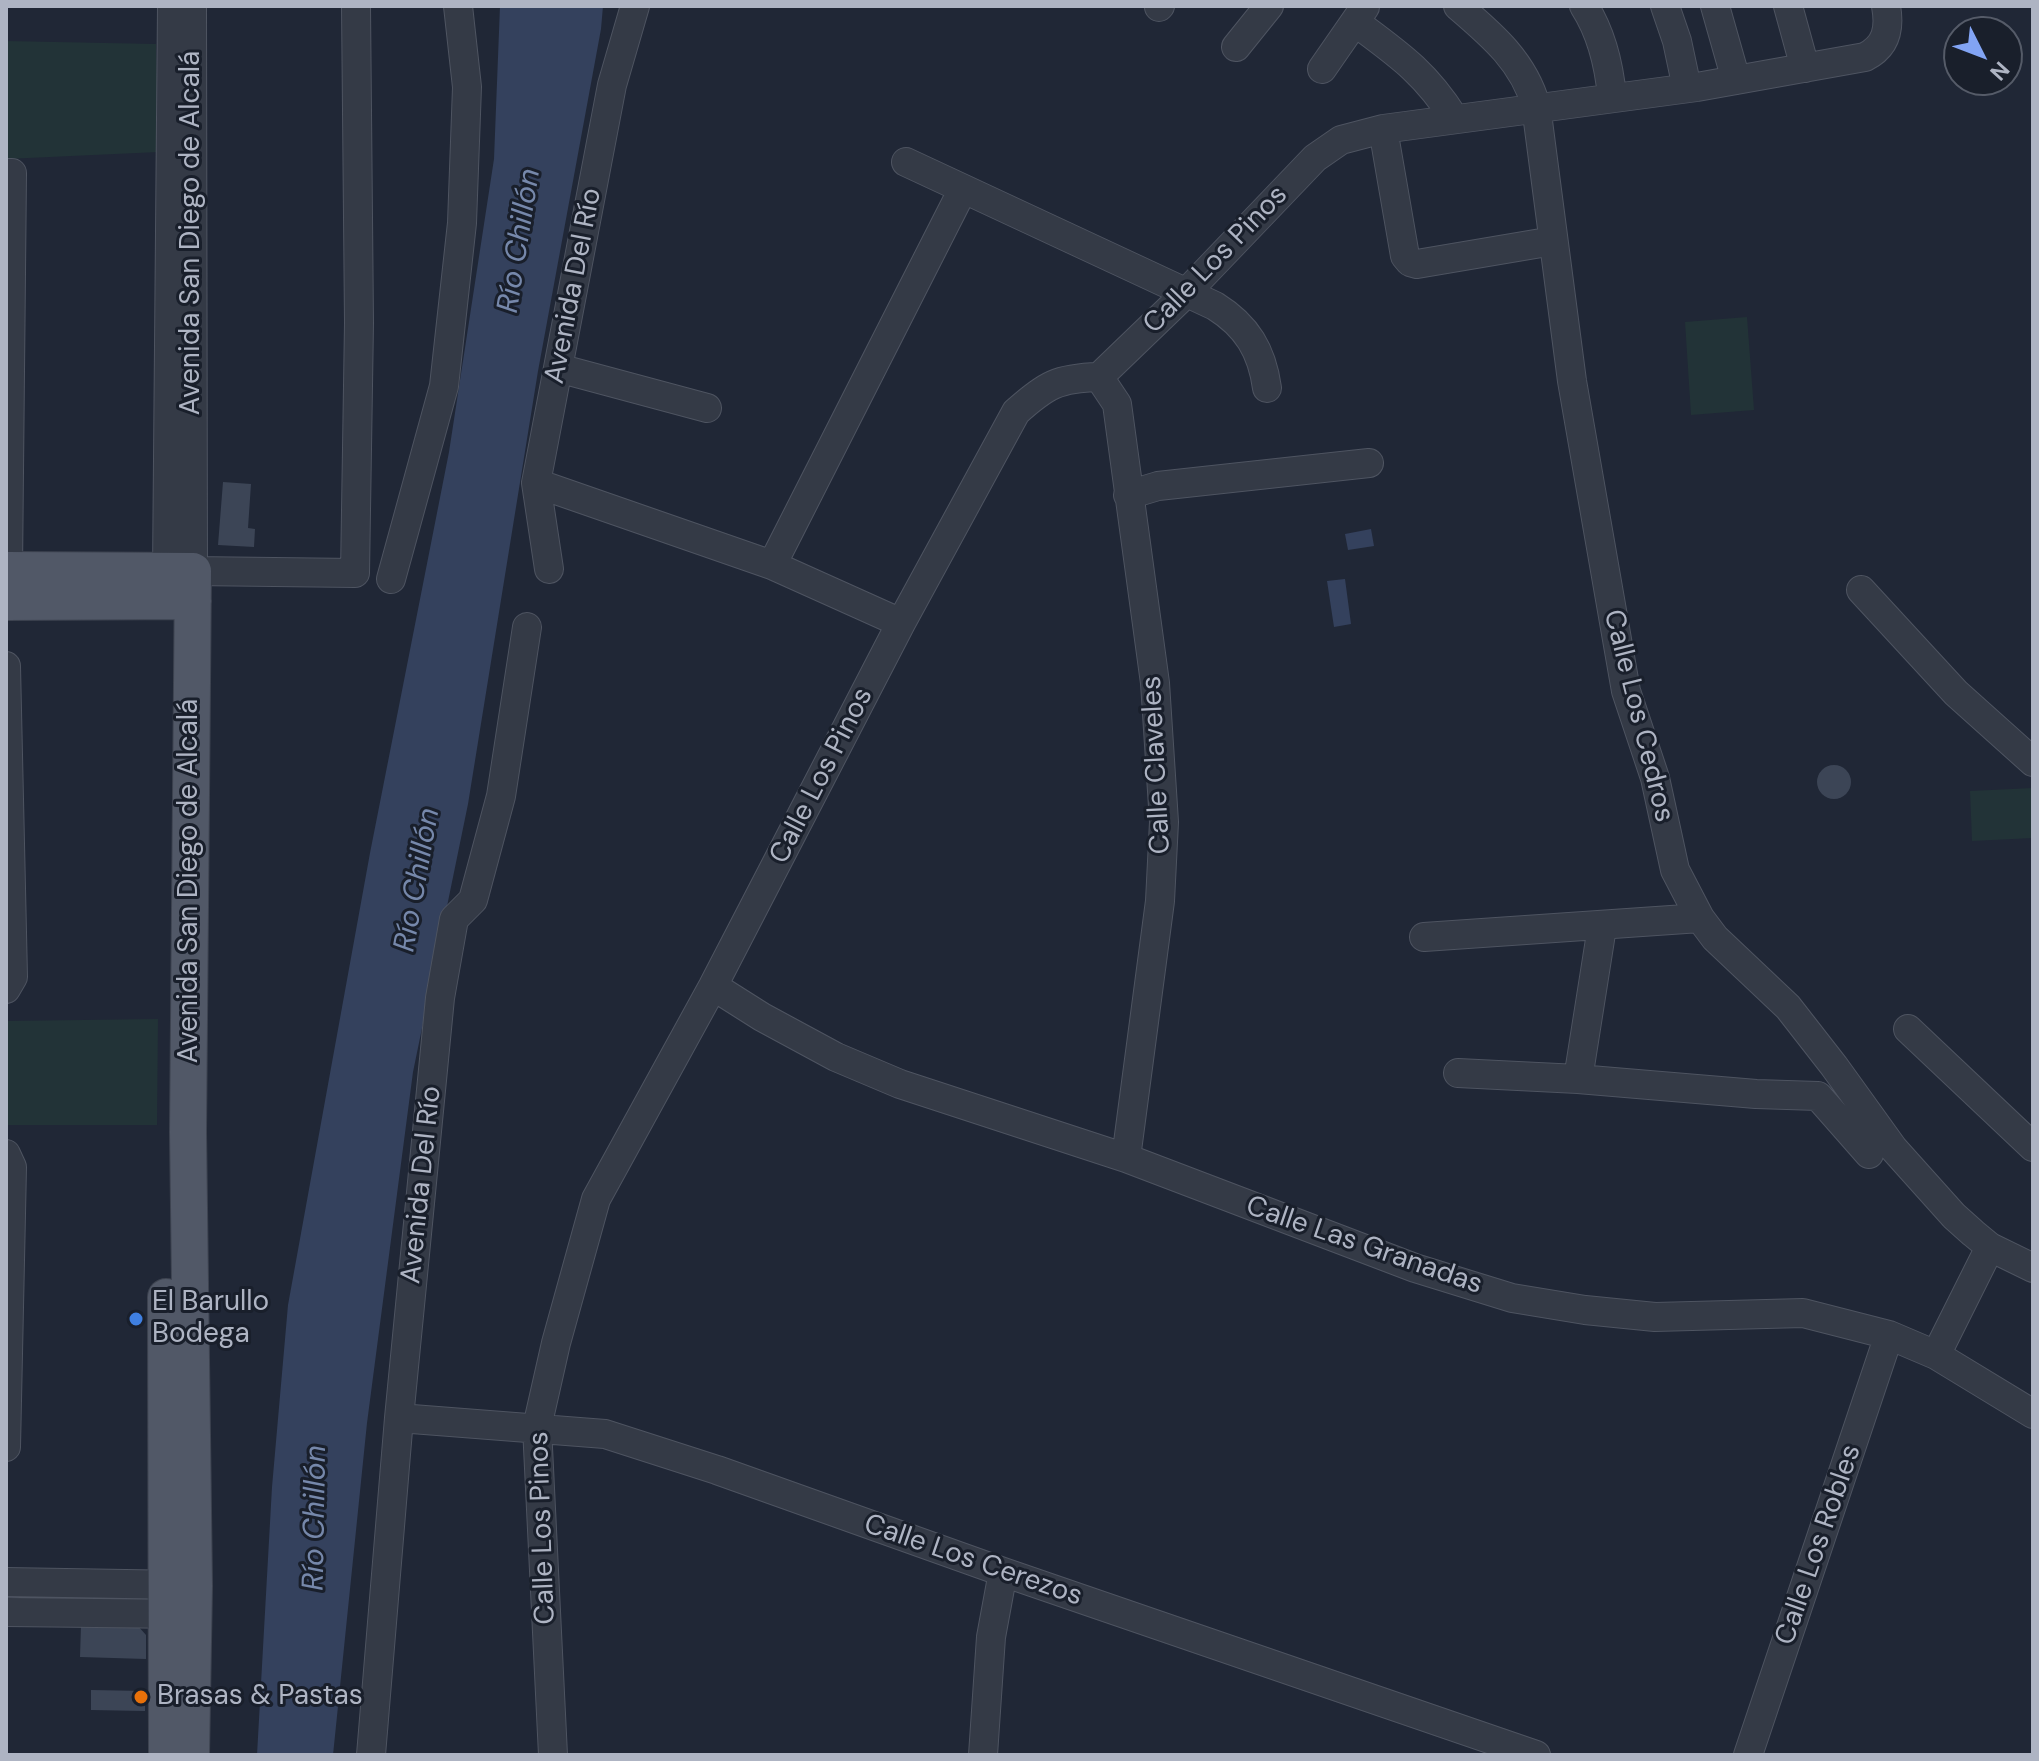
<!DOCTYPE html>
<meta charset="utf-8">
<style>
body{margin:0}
#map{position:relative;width:2039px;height:1761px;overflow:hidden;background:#202736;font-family:"DM Sans",sans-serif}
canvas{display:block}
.frame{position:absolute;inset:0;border:8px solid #aeb4c3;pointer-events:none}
.north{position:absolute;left:1943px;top:16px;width:80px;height:80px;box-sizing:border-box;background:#191f2b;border:2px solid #555b68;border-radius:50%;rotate:132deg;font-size:22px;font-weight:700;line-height:32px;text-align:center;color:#aeb4c3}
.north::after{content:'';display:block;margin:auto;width:28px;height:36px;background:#82a4f4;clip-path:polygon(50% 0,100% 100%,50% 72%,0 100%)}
</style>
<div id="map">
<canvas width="2039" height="1761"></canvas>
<div class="frame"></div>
<div class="north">N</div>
</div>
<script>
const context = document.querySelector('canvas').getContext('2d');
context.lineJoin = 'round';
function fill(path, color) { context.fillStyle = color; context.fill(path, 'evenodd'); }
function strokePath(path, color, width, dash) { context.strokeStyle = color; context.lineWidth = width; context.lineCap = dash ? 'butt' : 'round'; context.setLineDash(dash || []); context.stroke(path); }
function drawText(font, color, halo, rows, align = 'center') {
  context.font = font + ' "DM Sans",sans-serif'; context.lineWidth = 6; context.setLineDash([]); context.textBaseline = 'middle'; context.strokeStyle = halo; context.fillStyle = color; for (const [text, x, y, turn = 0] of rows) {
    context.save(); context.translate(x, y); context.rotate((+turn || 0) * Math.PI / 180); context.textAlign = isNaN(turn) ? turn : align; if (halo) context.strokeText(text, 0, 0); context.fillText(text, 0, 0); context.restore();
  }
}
fill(new Path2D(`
 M6 41 156 44 159 152 6 159Z
 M1747 317 1754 410 1691 415 1685 322Z
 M2033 788V838L1972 841 1970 791Z
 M158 1019 157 1125H6V1021Z`), '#223337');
fill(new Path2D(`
 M500 6H603L601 29 538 371 468 804 413 1072 367 1423 333 1755H257L272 1487 288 1305 370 853 449 452 494 159Z
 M1371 529 1374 546 1348 550 1345 534Z
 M1345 579 1351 624 1334 627 1327 581Z`), '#34415d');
fill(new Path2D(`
 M223 482 251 484 248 528 255 529 254 547 218 545Z
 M1817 782a17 17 0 1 1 34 0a17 17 0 1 1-34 0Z
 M81 1625 138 1626 146 1635V1659L80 1657Z
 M91 1690 145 1691V1711L91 1710Z`), '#3c4556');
const minor = new Path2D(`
 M192 6 193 571 355 573 359 323 356 6
 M1458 6C1492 35 1524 62 1536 106L1572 381 1626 691 1655 778 1675 870 1700 918 1715 938 1788 1007 1834 1066 1893 1148 1954 1216 1973 1233 1990 1247 2033 1268
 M1584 6C1602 34 1609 64 1612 97
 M1665 6 1677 41 1687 88
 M1715 6 1736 80
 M1788 6 1805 68
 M1159 7 1160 6
 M1355 22C1398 54 1425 72 1454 118
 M1236 47 1269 6
 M1322 69 1365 7
 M1383 129 1405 256 1410 262 1417 264 1553 241
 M906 162 1215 306C1247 326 1262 351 1267 388
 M6 173H12L8 570
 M558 368 707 408
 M1099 377 1117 404 1155 683 1164 822 1160 901 1126 1158
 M536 483 772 565 901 623
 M1128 495 1158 486 1369 463
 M772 565 963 189
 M549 569 536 483 612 85 635 6
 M167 571 172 6
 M391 579 444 386 462 223 467 87 458 6
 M1861 590 1956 693 2033 762
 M6 666 13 977 6 989
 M1424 937 1700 918
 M713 986 762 1017 836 1057 900 1084 1126 1158 1415 1268 1512 1298 1585 1310 1655 1317 1803 1313 1889 1335 1936 1355 2033 1414
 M1908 1029 2033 1147
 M1458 1073 1578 1079 1756 1094 1818 1096 1869 1154
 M1578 1079 1602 927
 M6 1154 12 1167 6 1447
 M1936 1355 1990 1247
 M399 1418 605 1434 717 1470 1003 1572 1536 1755
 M6 1582 185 1585
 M6 1612 185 1614
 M371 1755 399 1418 440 998 454 919 473 900 501 796 527 627
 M553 1755 537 1427 556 1343 596 1199 713 986 901 623 1016 412C1046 385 1058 378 1099 377L1180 299 1315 158 1341 140 1383 129 1697 87 1865 57C1887 46 1890 28 1886 6
 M983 1755 991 1637 1003 1572
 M1748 1755 1889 1335`);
const major = new Path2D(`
 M6 570 193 571 188 1132 194 1586 191 1755
 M6 602 193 601
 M166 1297 167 1755`);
strokePath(minor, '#4e5461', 30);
strokePath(major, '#3d4350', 38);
strokePath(minor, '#343a46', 28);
strokePath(major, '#515867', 36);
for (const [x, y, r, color] of [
 [136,1319,8,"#3f7fe0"],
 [141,1697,8,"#e8710a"]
]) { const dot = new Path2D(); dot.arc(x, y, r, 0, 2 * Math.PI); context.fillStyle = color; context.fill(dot); strokePath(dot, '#191f2b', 3); }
drawText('28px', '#aeb4c3', '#191f2b', [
 ["Avenida San Diego de Alcalá",192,233,-90],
 ["Calle Los Pinos",1216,260,-46],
 ["Avenida Del Río",574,286,-79],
 ["Calle Los Cedros",1638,716,76],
 ["Calle Claveles",1157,765,-93],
 ["Calle Los Pinos",822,776,-63],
 ["Avenida San Diego de Alcalá",190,881,-90],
 ["Avenida Del Río",422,1185,-84],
 ["Calle Las Granadas",1364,1246,19],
 ["Calle Los Pinos",543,1528,-92],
 ["Calle Los Robles",1819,1545,-71],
 ["Calle Los Cerezos",973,1561,19]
]);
drawText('28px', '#aeb4c3', '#191f2b', [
 ["El Barullo",152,1303],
 ["Bodega",152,1335],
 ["Brasas & Pastas",157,1697]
], 'left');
drawText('italic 30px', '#7688ab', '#191f2b', [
 ["Río Chillón",520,241,-81],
 ["Río Chillón",418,880,-80],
 ["Río Chillón",316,1518,-89]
]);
</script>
